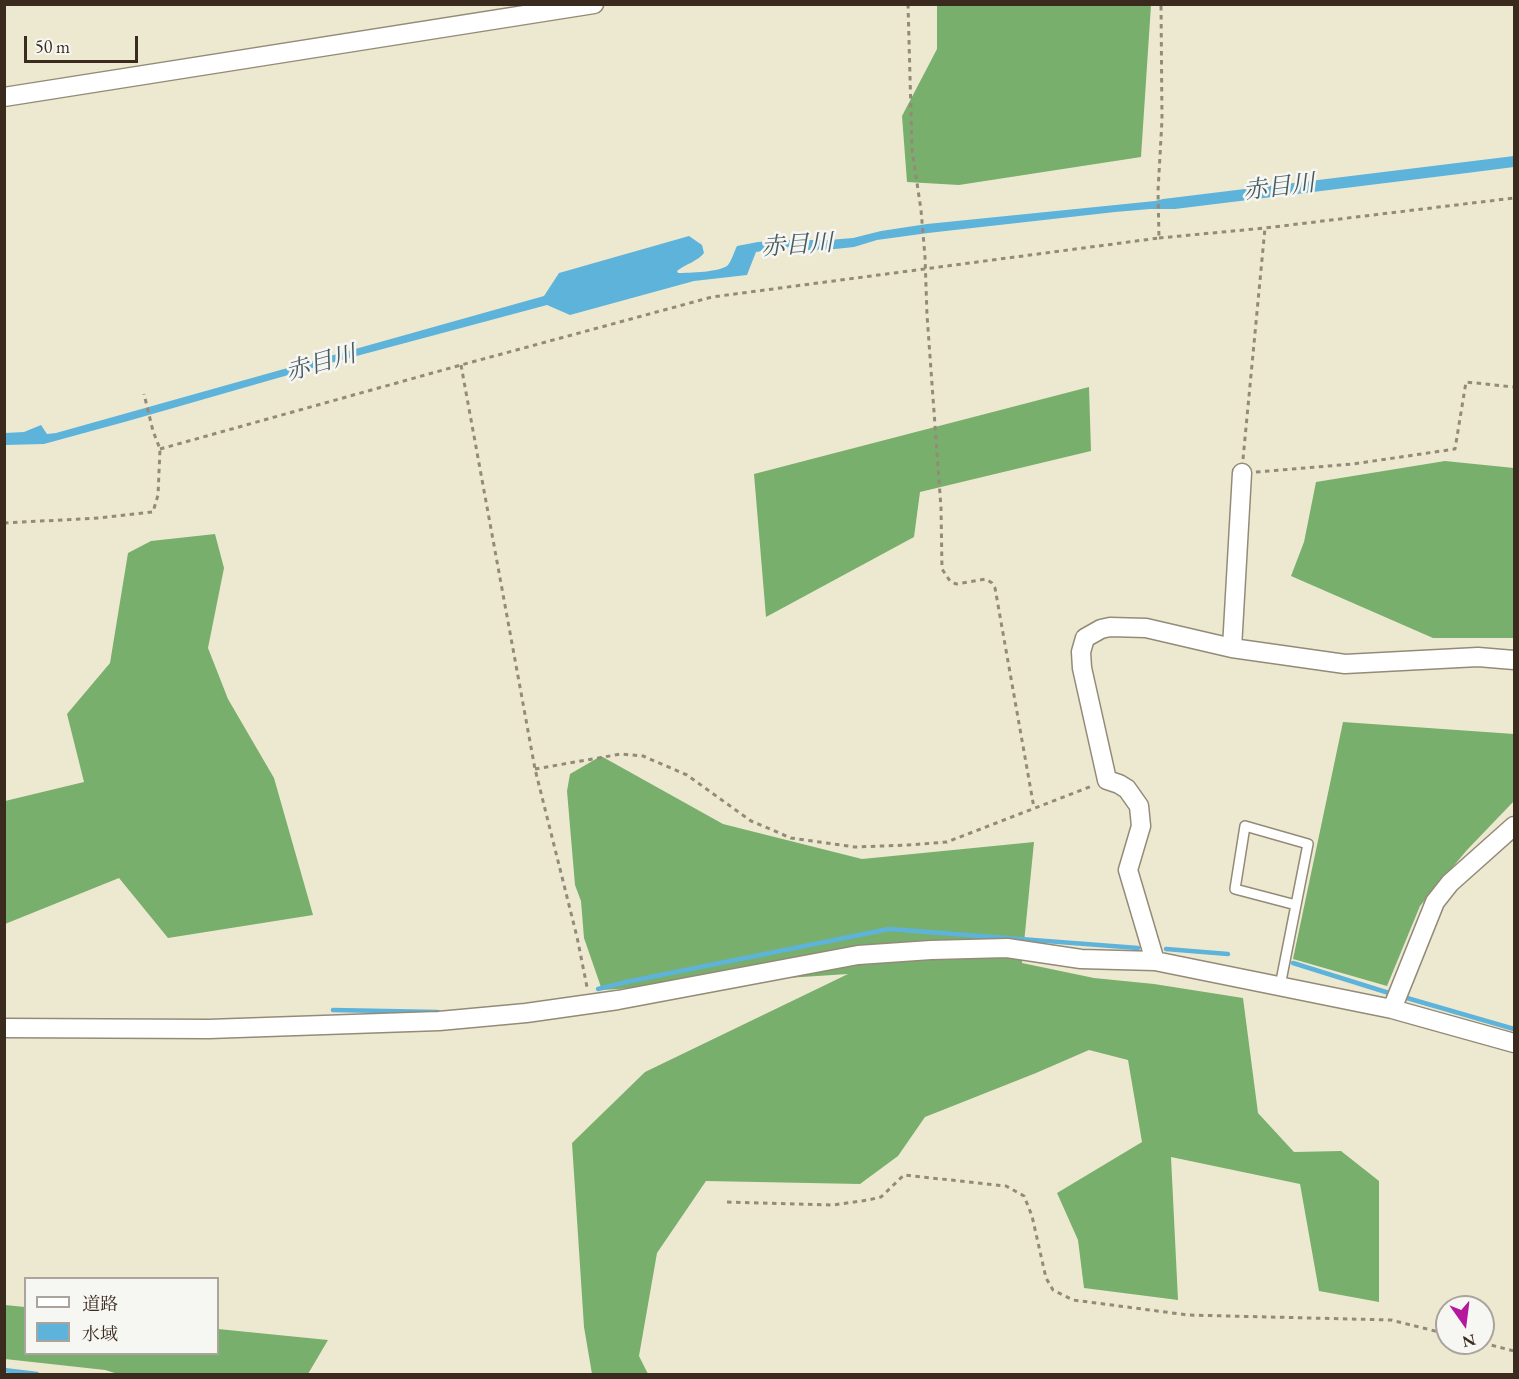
<!DOCTYPE html>
<meta charset="utf-8">
<style>
body{margin:0}
#map{position:relative;width:1519px;height:1379px;overflow:hidden;background:#ede9d1;font-family:"EB Garamond","Noto Serif JP",serif}
canvas{display:block}
.frame{position:absolute;inset:0;border:6px solid #3b2a1e;pointer-events:none}
.legend{position:absolute;left:24px;top:1277px;width:195px;height:78px;box-sizing:border-box;background:#f6f6f2;border:2px solid #aba49d;margin:0;padding:8px 10px;list-style:none;font-size:18px;color:#3b2a1e}
.legend li{display:flex;align-items:center;gap:12px;height:30px}
.legend b{width:30px;border:2px solid #aba49d}
.north{position:absolute;left:1435px;top:1295px;width:60px;height:60px;box-sizing:border-box;background:#f6f6f2;border:2px solid #aba49d;border-radius:50%;rotate:166deg;font-size:16px;font-weight:700;line-height:24px;text-align:center;color:#3b2a1e}
.north::after{content:'';display:block;margin:auto;width:21px;height:27px;background:#b5179e;clip-path:polygon(50% 0,100% 100%,50% 72%,0 100%)}
.scale{position:absolute;left:24px;top:36px;width:114px;height:27px;box-sizing:border-box;border:3px solid #3b2a1e;border-top:0;padding-left:8px;font-size:18px;line-height:21px;white-space:nowrap;color:#3b2a1e;-webkit-text-stroke:4px #f6f6f2;paint-order:stroke}
</style>
<div id="map">
<canvas width="1519" height="1379"></canvas>
<div class="frame"></div>
<ul class="legend">
<li><b style="height:8px;background:#fff"></b>道路</li>
<li><b style="height:16px;background:#5eb3da"></b>水域</li>
</ul>
<div class="north">N</div>
<div class="scale">50 m</div>
</div>
<script>
const context = document.querySelector('canvas').getContext('2d');
context.lineJoin = 'round';
function fill(path, color) { context.fillStyle = color; context.fill(path, 'evenodd'); }
function strokePath(path, color, width, dash) { context.strokeStyle = color; context.lineWidth = width; context.lineCap = dash ? 'butt' : 'round'; context.setLineDash(dash || []); context.stroke(path); }
function drawText(font, color, halo, rows, align = 'center') {
  context.font = font + ' "EB Garamond","Noto Serif JP",serif'; context.lineWidth = 5; context.setLineDash([]); context.textBaseline = 'middle'; context.strokeStyle = halo; context.fillStyle = color; for (const [text, x, y, turn = 0] of rows) {
    context.save(); context.translate(x, y); context.rotate((+turn || 0) * Math.PI / 180); context.textAlign = isNaN(turn) ? turn : align; if (halo) context.strokeText(text, 0, 0); context.fillText(text, 0, 0); context.restore();
  }
}
fill(new Path2D(`
 M937 5H1151L1141 157 959 185 907 182 902 116 937 49Z
 M1089 387 1091 451 920 492 914 537 766 617 754 474Z
 M1445 461 1514 468V638H1433L1291 576 1304 542 1316 482Z
 M215 534 224 568 208 648 228 699 274 778 313 915 168 938 119 878 5 924V801L84 782 67 714 110 663 128 553 151 541Z
 M1343 722 1514 734V801L1467 850 1420 906 1387 986 1293 959Z
 M601 756 723 824 862 859 1034 842 1022 963 1094 978 1154 984 1243 998 1258 1113 1294 1152 1341 1151 1379 1181V1302L1319 1291 1300 1184 1171 1157 1178 1300 1084 1288 1078 1240 1057 1193 1142 1142 1128 1060 1089 1050 1036 1073 925 1117 898 1156 860 1184 706 1181 657 1253 639 1356 648 1374H592L584 1327 572 1143 645 1072 848 974 602 990 584 938 581 901 575 885 567 791 570 774Z
 M5 1305 25 1307 26 1354H218V1329L328 1340 308 1374H118L105 1370 5 1359Z`), '#79af6c');
fill(new Path2D(`
 M1514 156V167L1467 173 1175 209H1150L1115 212 928 233 877 240 854 247 835 249 808 250 795 246 756 252 747 275 694 281 570 315 547 305 323 365 128 421 44 444 5 445V433L24 432 41 425 47 434 56 433 544 296 559 273 689 236 702 245 704 253C698 261 686 264 677 271L678 273C688 273 722 272 728 265 732 260 734 252 737 246L758 242 792 240H829L853 238 881 231 927 224 1155 201 1163 199Z`), '#5eb3da');
strokePath(new Path2D(`
 M1166 949 1228 954
 M1293 963 1389 993
 M598 989 626 982 889 929 1138 948
 M1407 998 1514 1029
 M333 1010 438 1012
 M4 1370 37 1374`), '#5eb3da', 4.5);
const lane = new Path2D(`
 M1280 986 1308 844 1245 826 1235 889 1296 905`);
const street = new Path2D(`
 M4 97 594 4
 M1232 648 1242 473
 M1155 961 1128 870 1141 826 1139 806 1127 789 1119 784 1107 780 1082 668 1081 652 1085 638 1101 629 1110 627 1146 628 1232 648 1345 664 1478 657 1514 660
 M1392 1009 1435 902 1450 883 1514 826
 M4 1028 209 1029 439 1021 526 1013 618 1000 858 955 931 950 1007 948 1081 959 1155 961 1392 1009 1514 1043`);
strokePath(lane, '#948a78', 12);
strokePath(street, '#948a78', 21);
strokePath(new Path2D(`
 M908 4 912 149 921 210 925 257 927 315 941 508 942 569 950 581 956 584 986 579 992 583 995 588 1034 808
 M1159 238 1265 228 1514 198
 M461 365 535 769 577 937 587 987
 M160 449 461 365 712 297 1159 238 1158 191 1162 120 1161 4
 M1243 459 1265 228
 M1256 472 1353 464 1455 449 1466 382 1514 387
 M4 523 99 518 153 512 158 495 160 449 153 431 144 394
 M4 597V608
 M535 769 621 754 643 756 687 775 751 821 791 838 855 847 908 845 947 842 1092 786
 M727 1202 833 1205 868 1200 881 1197 904 1175 1006 1186 1024 1196 1032 1216 1046 1278 1053 1290 1073 1300 1188 1315 1391 1320 1447 1334
 M1483 1343 1514 1351`), '#948a78', 3, [4.5, 4.5]);
strokePath(lane, '#fff', 9);
strokePath(street, '#fff', 18);
drawText('italic 24px', '#475a60', '#f6f6f2', [
 ["赤目川",1279,188,-7],
 ["赤目川",797,246,-4],
 ["赤目川",321,364,-16]
]);
</script>
